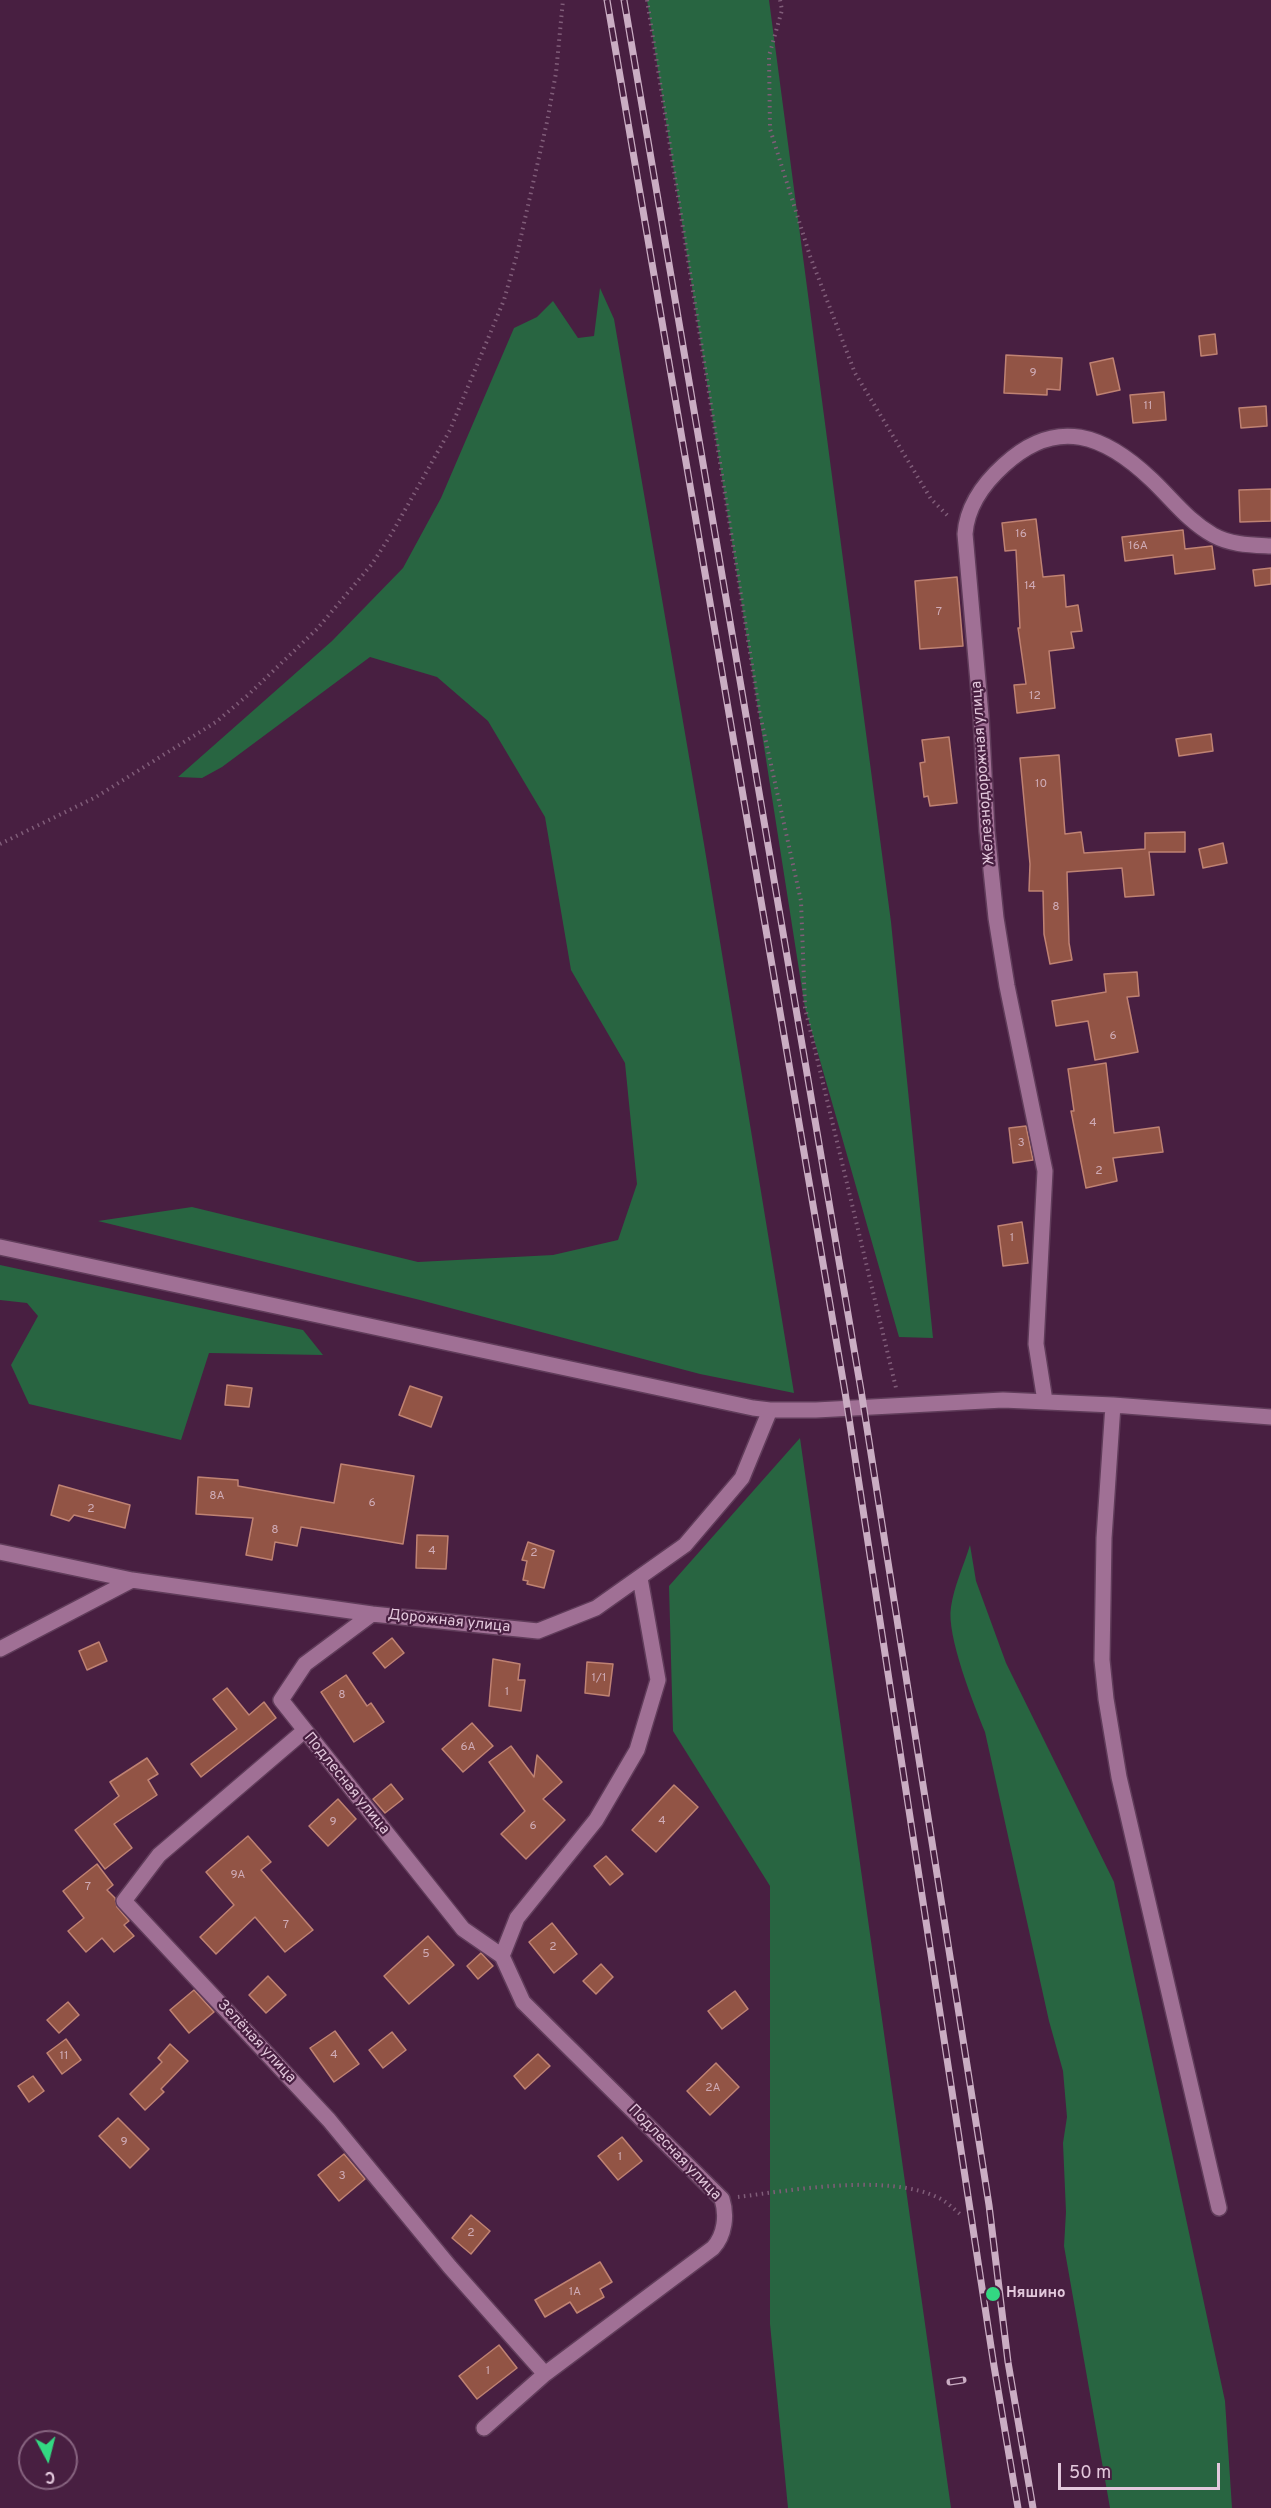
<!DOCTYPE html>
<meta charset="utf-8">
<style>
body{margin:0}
#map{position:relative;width:1271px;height:2508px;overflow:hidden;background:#481f41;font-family:Overpass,sans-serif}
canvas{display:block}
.north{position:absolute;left:18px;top:2430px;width:60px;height:60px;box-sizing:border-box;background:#481f41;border:2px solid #86637f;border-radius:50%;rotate:173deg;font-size:16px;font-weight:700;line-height:24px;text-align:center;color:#e3c8dc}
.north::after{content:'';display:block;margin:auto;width:21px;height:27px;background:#33d882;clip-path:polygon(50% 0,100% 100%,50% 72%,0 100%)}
.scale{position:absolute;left:1058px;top:2463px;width:162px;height:27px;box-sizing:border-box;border:3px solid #e3c8dc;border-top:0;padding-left:8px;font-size:18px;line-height:21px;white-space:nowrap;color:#e3c8dc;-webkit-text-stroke:4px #481f41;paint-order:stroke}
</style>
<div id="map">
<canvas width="1271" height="2508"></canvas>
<div class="north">С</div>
<div class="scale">50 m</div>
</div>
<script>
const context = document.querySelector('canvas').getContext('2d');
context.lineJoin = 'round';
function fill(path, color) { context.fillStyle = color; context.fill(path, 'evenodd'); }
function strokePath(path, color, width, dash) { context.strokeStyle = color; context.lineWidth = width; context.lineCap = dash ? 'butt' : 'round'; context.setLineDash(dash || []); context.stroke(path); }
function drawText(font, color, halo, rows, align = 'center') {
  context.font = font + ' Overpass,sans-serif'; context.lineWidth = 4.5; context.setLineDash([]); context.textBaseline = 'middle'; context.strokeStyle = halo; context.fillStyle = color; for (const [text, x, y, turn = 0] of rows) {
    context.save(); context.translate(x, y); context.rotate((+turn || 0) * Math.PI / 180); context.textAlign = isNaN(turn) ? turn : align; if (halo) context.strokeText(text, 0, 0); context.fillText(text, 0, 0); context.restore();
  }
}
fill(new Path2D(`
 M647 0H769L891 922 933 1338 899 1337 805 1008Z
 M600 288 614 319 704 844 794 1393 700 1374 420 1300 98 1221 192 1207 418 1262 553 1255 618 1240 637 1184 625 1063 571 970 545 817 488 721 437 677 370 657 222 767 202 778 178 777 332 641 403 568 441 498 514 328 537 317 553 301 578 338 594 336Z
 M0 1265 303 1330 323 1355 209 1353 181 1440 29 1404 11 1365 38 1316 27 1303 0 1300Z
 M800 1438 951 2508H788L770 2324V1886L673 1731 669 1586Z
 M970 1545 976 1581 1006 1663 1114 1882 1225 2401 1232 2508H1110L1064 2246 1066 2212 1063 2143 1067 2117 1063 2071 1049 2021 985 1732C974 1705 946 1635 951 1607 954 1586 964 1565 970 1545Z`), '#286541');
const building = new Path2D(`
 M1215 334 1217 354 1201 356 1199 336Z
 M1006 355 1062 358 1060 390 1047 389V395L1004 393Z
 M1113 358 1120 390 1097 395 1090 363Z
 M1164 392 1166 420 1133 423 1130 395Z
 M1266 406 1267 426 1241 428 1239 408Z
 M1271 489V521L1240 522 1239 490Z
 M1036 519 1043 577 1064 575 1066 607 1078 605 1082 631 1071 632 1074 648 1049 651 1055 708 1017 713 1014 685 1026 684 1018 628H1020L1016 550 1005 551 1002 523Z
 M1183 530 1185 549 1212 546 1215 569 1175 574 1173 555 1125 561 1122 537Z
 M1271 568V584L1255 586 1253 570Z
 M957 577 963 646 920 649 915 581Z
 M1211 734 1213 751 1179 756 1176 739Z
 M949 737 957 803 930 806 928 796 924 797 920 763 925 762 922 740Z
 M1059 755 1065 834 1081 832 1084 853 1145 849V833L1185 832V852H1149L1154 895 1125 897 1122 868 1067 872 1069 943 1072 960 1050 964 1044 934 1043 891H1029L1030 864 1020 758Z
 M1223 843 1227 863 1203 868 1199 849Z
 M1137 972 1139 996 1127 997 1138 1052 1095 1060 1088 1021 1056 1026 1052 1001 1106 992 1104 974Z
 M1106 1063 1114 1133 1159 1127 1163 1152 1113 1158 1117 1181 1086 1188 1071 1111H1074L1068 1069Z
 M1026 1126 1033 1160 1013 1163 1009 1128Z
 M1022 1222 1028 1263 1003 1266 998 1226Z
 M227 1385 252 1388 249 1407 225 1405Z
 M410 1386 442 1397 431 1427 399 1415Z
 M341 1464 414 1476 403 1544 301 1527 297 1546 275 1542 272 1560 246 1555 253 1518 196 1514 198 1477 238 1480V1486L334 1503Z
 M59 1485 130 1505 125 1528 74 1515 69 1521 51 1515Z
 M417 1535 448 1536 446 1569 416 1568Z
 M528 1542 554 1551 544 1588 527 1584 528 1581 523 1580 527 1561 522 1560Z
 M392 1638 404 1653 385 1668 373 1653Z
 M99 1642 107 1661 87 1670 79 1651Z
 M493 1659 520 1664 518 1680H525L521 1711 489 1706Z
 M587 1662 613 1664 609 1696 585 1693Z
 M346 1675 367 1706 371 1703 384 1722 354 1742 321 1692Z
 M227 1688 249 1715 264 1702 276 1718 201 1777 191 1764 237 1729 213 1699Z
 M472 1723 493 1746 463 1772 442 1749Z
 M511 1746 534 1777 537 1755 562 1782 543 1799 565 1820 526 1859 501 1834 525 1811 489 1762Z
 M147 1758 158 1774 148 1780 157 1795 114 1824 132 1848 105 1869 75 1830 119 1796 110 1782Z
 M391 1784 403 1799 385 1813 373 1799Z
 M674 1785 698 1807 656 1852 632 1830Z
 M338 1799 356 1819 328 1846 309 1826Z
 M248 1836 271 1862 261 1870 313 1930 285 1952 255 1917 216 1954 200 1937 234 1905 206 1872Z
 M606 1856 623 1874 610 1885 594 1866Z
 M97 1864 113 1885 107 1890 115 1898 117 1907 129 1921 124 1925 134 1936 114 1952 102 1938 86 1952 68 1931 84 1918 63 1891Z
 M552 1923 577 1954 554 1973 529 1942Z
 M428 1936 454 1965 409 2004 384 1976Z
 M481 1953 493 1966 478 1979 467 1966Z
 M601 1964 613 1977 596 1994 583 1981Z
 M268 1976 286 1995 266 2013 249 1995Z
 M194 1990 214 2012 189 2033 170 2010Z
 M735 1991 748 2009 722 2029 708 2011Z
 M68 2002 79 2015 59 2033 47 2020Z
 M335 2031 359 2064 334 2082 310 2048Z
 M392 2032 406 2050 383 2068 369 2050Z
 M66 2039 81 2060 62 2074 47 2053Z
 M170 2044 188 2061 161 2089 164 2092 145 2110 130 2094 162 2062 158 2058Z
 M538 2054 550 2066 525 2089 514 2076Z
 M716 2063 739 2087 710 2115 687 2091Z
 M33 2076 44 2091 29 2102 18 2086Z
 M118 2118 149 2149 130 2168 99 2136Z
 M622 2137 642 2161 618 2180 598 2156Z
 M344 2154 365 2179 339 2201 318 2175Z
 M471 2215 490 2231 471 2254 452 2238Z
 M600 2262 612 2282 600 2289 604 2297 577 2313 570 2302 545 2317 535 2300Z
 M499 2345 517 2368 477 2399 459 2376Z`);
fill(building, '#925445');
strokePath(building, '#bf8273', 1.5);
const minor = new Path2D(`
 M0 1247 753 1408 770 1410H816L1003 1400 1113 1405 1271 1417
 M1045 1401 1036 1344 1045 1171 1007 986 996 918 987 831 981 716 965 534C967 506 984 483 1004 465 1057 416 1105 435 1152 480 1173 500 1188 521 1213 535 1231 545 1251 545 1271 546
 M1113 1405 1104 1538 1102 1660 1106 1699 1119 1777 1219 2208
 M0 1552 132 1580
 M372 1614 305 1664 281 1700 463 1929 502 1956
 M0 1649 132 1580 372 1614 538 1631 596 1608 685 1545 742 1478 770 1410
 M304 1731 159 1855 124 1901 329 2120 450 2267 545 2374
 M484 2428 545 2374 713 2248C725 2235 727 2215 722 2199L523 2002 502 1956 517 1918 596 1820 637 1750 658 1680 640 1578`);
strokePath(minor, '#603c5a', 18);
strokePath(new Path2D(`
 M647 0 759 710 801 901 805 1008 896 1388
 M780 0 782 10 769 56 770 129 810 256 855 373 931 499 950 518
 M0 844 96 797 216 722 248 695 317 629 372 564 392 533 450 430 504 300 517 254 547 122 556 73 563 0
 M738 2197C793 2190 889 2173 939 2198 947 2202 954 2209 961 2215`), '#805d79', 4, [1.5, 4.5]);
strokePath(minor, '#a07095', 15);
const rail = new Path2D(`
 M607 0 845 1392 994 2366 1018 2508
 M624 0 861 1390 989 2205 1008 2362 1033 2508
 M950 2382 963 2380`);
strokePath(rail, '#caadc3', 7);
strokePath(rail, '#481f41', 4.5, [14]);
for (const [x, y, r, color] of [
 [993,2294,8,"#33d882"]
]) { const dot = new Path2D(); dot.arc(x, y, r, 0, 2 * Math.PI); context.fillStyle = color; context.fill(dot); strokePath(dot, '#481f41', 2); }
drawText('12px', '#cfabb6', null, [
 ["9",1033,374],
 ["11",1148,407],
 ["16",1021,535],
 ["16А",1138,547],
 ["14",1030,587],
 ["7",939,613],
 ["12",1035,697],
 ["10",1041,785],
 ["8",1056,908],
 ["6",1113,1037],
 ["4",1093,1124],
 ["3",1021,1144],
 ["2",1099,1172],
 ["1",1012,1239],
 ["8А",217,1497],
 ["6",372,1504],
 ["2",91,1510],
 ["8",275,1531],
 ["4",432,1552],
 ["2",534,1554],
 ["1/1",599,1679],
 ["1",507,1693],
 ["8",342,1696],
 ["6А",468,1748],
 ["4",662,1822],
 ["9",333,1823],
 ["6",533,1827],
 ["9А",238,1876],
 ["7",88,1888],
 ["7",286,1926],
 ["2",553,1948],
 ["5",426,1955],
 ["4",334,2056],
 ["11",64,2057],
 ["2А",713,2089],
 ["9",124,2143],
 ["1",620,2158],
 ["3",342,2177],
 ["2",471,2234],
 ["1А",575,2293],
 ["1",488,2372]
]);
drawText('15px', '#e3c8dc', '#481f41', [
 ["Железнодорожная улица",984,773,-94],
 ["Дорожная улица",449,1622,6],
 ["Подлесная улица",346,1784,51],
 ["Зелёная улица",256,2042,47],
 ["Подлесная улица",674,2153,46]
]);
drawText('bold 15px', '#e3c8dc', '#481f41', [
 ["Няшино",1006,2294]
], 'left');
</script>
